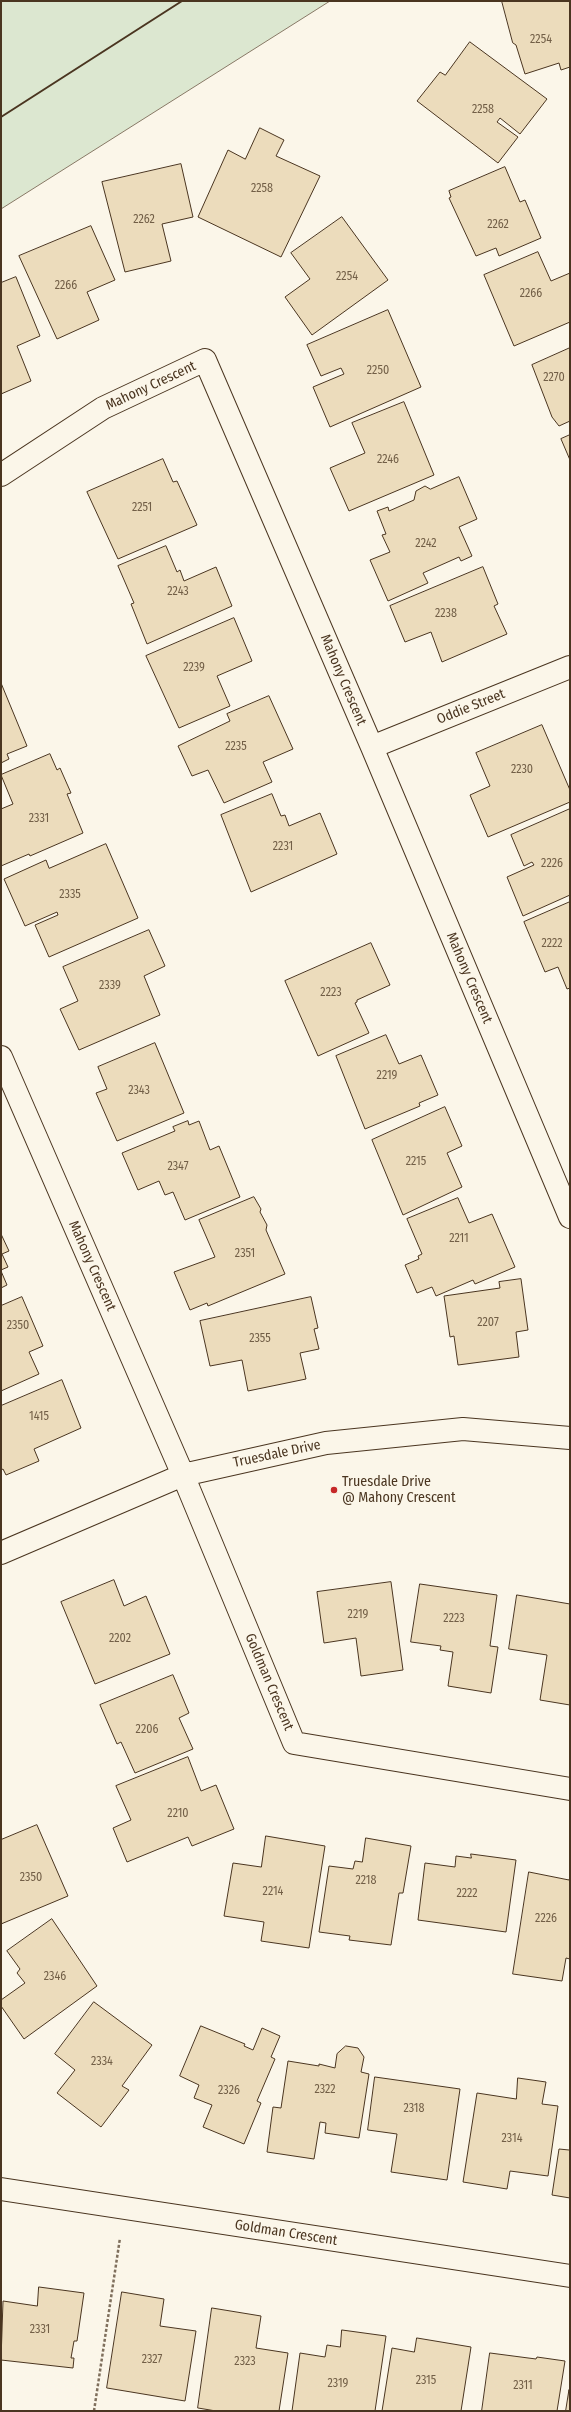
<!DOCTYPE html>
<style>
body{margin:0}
#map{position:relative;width:571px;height:2412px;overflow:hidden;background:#fbf6e9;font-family:"Fira Sans Condensed",sans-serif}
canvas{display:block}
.frame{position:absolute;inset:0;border:2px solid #4a3520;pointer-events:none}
</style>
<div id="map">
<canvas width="571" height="2412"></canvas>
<div class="frame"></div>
</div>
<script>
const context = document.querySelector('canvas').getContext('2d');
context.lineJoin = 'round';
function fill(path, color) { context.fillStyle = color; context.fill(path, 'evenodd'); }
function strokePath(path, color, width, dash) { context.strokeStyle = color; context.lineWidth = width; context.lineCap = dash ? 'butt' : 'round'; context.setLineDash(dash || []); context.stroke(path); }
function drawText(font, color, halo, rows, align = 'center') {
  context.font = font + ' "Fira Sans Condensed",sans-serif'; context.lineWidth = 3; context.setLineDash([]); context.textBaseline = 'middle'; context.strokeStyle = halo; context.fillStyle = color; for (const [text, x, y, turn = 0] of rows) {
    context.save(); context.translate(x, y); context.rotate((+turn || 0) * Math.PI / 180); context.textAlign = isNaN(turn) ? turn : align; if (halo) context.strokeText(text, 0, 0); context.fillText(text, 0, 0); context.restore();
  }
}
const green = new Path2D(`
 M1 1H330L1 209Z`);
fill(green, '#dce7d0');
strokePath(green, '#887966', 1);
const building = new Path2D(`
 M502 1H570V67L561 70 559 63 525 74 516 45 513 43Z
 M470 42 547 99 520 134 500 118 497 122 518 137 498 163 417 101 440 72 445 75Z
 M260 128 284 140 276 156 320 176 281 257 198 217 228 150 245 159Z
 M181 164 193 217 162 224 171 261 125 272 102 182Z
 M505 167 520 202 525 200 541 238 499 256 496 248 476 256 449 198 451 197 449 191Z
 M342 217 388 280 312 335 285 297 310 279 291 253Z
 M91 226 115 280 87 292 99 320 57 339 19 256Z
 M538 252 551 281 570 273V322L514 346 484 275Z
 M16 277 40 336 17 346 31 381 1 394V283Z
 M388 310 421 387 330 427 313 387 344 374 341 368 321 376 307 345Z
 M570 348V421L559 426 552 417 532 365Z
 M404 402 434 475 349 511 330 468 365 453 352 423Z
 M570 435V460L561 439Z
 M163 459 173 482 177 481 197 525 118 559 87 492Z
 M459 477 477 519 459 527 472 556 461 561 459 557 423 573 428 583 388 601 370 560 390 552 382 535 386 534 377 511 388 507 389 511 414 500 416 491 425 486 430 489Z
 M166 546 177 572 180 570 184 581 216 567 232 606 147 644 131 604 134 603 118 566Z
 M483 567 498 604 494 606 507 634 442 662 431 632 405 642 390 606Z
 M234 618 252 661 217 676 230 706 179 728 146 656Z
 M1 683 27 746 7 754 9 759 1 763Z
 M269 696 293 749 263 762 272 782 224 803 208 770 192 776 178 746 230 721 227 714Z
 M542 725 570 790V802L488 837 470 795 490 786 476 753Z
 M50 754 57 770 60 768 71 793 67 794 83 833 30 856 29 854 1 866V809L13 804 1 775Z
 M272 794 281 816 285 815 289 826 320 813 337 854 251 892 221 815Z
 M570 809V895L523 916 507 877 534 865 532 862 524 866 511 835Z
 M106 844 138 918 49 957 35 925 58 915 57 912 25 926 4 879 46 860 49 868Z
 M570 902V988L567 989 558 967 545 972 524 922Z
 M149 930 165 966 144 976 160 1015 79 1050 60 1009 78 1001 63 967Z
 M371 943 390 985 357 1000V1002L355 1003 369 1033 318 1056 285 981Z
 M386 1035 399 1064 421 1055 438 1095 419 1103 420 1106 365 1129 336 1056Z
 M155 1043 184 1113 117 1141 96 1093 107 1089 98 1067Z
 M445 1107 462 1146 447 1153 462 1187 403 1215 372 1140Z
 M188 1121 189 1125 199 1121 210 1150 219 1146 240 1197 185 1220 173 1192 165 1195 159 1181 138 1190 122 1153 175 1131 173 1127Z
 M254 1197 261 1209 260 1212 267 1225 266 1230 285 1274 208 1306 207 1303 190 1310 174 1272 215 1257 199 1220Z
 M458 1198 469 1223 492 1214 515 1267 475 1284 473 1280 436 1296 432 1287 417 1293 405 1265 419 1259 418 1256 422 1254 407 1219Z
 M1 1234 9 1251 2 1254 8 1267 1 1270Z
 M1 1271 7 1285 1 1288Z
 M521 1279 528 1330 516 1332 519 1357 458 1365 454 1336 450 1337 444 1296 500 1288 499 1282Z
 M22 1297 43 1346 29 1352 39 1374 1 1391V1306Z
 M311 1297 318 1328 314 1329 319 1349 300 1353 306 1379 248 1391 242 1360 210 1366 200 1321Z
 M62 1380 81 1428 34 1449 39 1461 6 1475 3 1469 1 1470V1406Z
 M114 1580 124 1606 146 1596 170 1654 95 1684 61 1602Z
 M391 1582 403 1670 361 1676 356 1638 324 1643 317 1592Z
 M420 1584 497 1595 490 1646 498 1647 491 1693 448 1686 453 1652 440 1650 441 1646 411 1642Z
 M517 1595 570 1604V1705L540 1700 547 1655 509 1649Z
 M173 1675 189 1713 179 1718 193 1749 135 1773 121 1742 117 1744 100 1705Z
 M188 1757 201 1791 216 1785 234 1829 192 1846 188 1837 127 1862 113 1828 131 1820 116 1786Z
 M37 1825 68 1896 1 1924V1840Z
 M266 1836 325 1846 309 1948 261 1941 264 1922 224 1916 233 1863 261 1867Z
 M366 1838 411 1846 403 1893H399L391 1945 349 1940 350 1936 319 1932 329 1866 353 1869 355 1861 362 1862Z
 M471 1854 516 1860 506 1932 418 1920 425 1863 455 1867 456 1856 471 1858Z
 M529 1872 569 1880 570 1877V1959L566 1958 562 1981 513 1974Z
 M52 1919 97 1986 24 2039 1 2006V2000L25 1983 17 1973 20 1969 7 1951Z
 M94 2002 152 2045 122 2086 129 2090 101 2127 57 2093 75 2070 55 2054Z
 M201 2026 245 2044 244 2046 253 2050 262 2028 280 2036 271 2057 275 2059 257 2101 261 2103 244 2144 203 2127 212 2105 194 2098 199 2085 180 2076Z
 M346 2046 358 2048 364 2057 361 2072 369 2074 359 2138 325 2133 326 2123 320 2122 314 2159 267 2152 273 2107 281 2108 288 2061 319 2066V2064L335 2068 337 2054Z
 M375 2077 460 2089 447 2180 391 2172 397 2134 368 2130Z
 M518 2078 546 2082 542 2104 558 2106 548 2176 510 2171 507 2189 463 2182 477 2093 516 2099Z
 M570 2147V2198L552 2195 559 2149 569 2150Z
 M39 2287 84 2293 77 2341H74L71 2358H74L73 2368 1 2360 3 2301 37 2306Z
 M122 2292 164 2299 160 2326 196 2331 185 2401 107 2388Z
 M212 2308 261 2316 256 2348 288 2353 279 2411H216L198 2408Z
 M342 2330 386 2336 375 2411H292L300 2353 325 2357 327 2345 340 2347Z
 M417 2338 471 2347 461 2411H382L392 2348 414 2352Z
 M490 2353 536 2359 537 2357 565 2361 557 2411H482Z
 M569 2390 570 2411H566Z`);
fill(building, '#ecdcbc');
strokePath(building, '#4a3520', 1);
const minor = new Path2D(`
 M1 475 103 408 205 360 372 747 570 1217
 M372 747 570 667
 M1 1057 183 1475 294 1743 570 1789
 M1 1553 183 1475 326 1443 463 1429 570 1438
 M1 2189 570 2276`);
strokePath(minor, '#4a3520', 24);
strokePath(new Path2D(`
 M94 2411 120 2238`), '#7f6f5c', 2.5, [3, 2]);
strokePath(minor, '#fbf6e9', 22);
strokePath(new Path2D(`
 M1 117 182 1`), '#4a3520', 2);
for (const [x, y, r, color] of [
 [334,1490,4,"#c62828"]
]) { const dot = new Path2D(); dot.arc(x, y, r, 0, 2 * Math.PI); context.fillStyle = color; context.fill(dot); strokePath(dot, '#fbf6e9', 1.5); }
drawText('12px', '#725f47', null, [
 ["2254",541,40],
 ["2258",483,110],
 ["2258",262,189],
 ["2262",144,220],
 ["2262",498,225],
 ["2254",347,277],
 ["2266",66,286],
 ["2266",531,294],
 ["2250",378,371],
 ["2270",554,378],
 ["2246",388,460],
 ["2251",142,508],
 ["2242",426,544],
 ["2243",178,592],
 ["2238",446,614],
 ["2239",194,668],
 ["2235",236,747],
 ["2230",522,770],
 ["2331",39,819],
 ["2231",283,847],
 ["2226",552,864],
 ["2335",70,895],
 ["2222",552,944],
 ["2339",110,986],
 ["2223",331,993],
 ["2219",387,1076],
 ["2343",139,1091],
 ["2215",416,1162],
 ["2347",178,1167],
 ["2211",459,1239],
 ["2351",245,1254],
 ["2207",488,1323],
 ["2350",18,1326],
 ["2355",260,1339],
 ["1415",39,1417],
 ["2219",358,1615],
 ["2223",454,1619],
 ["2202",120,1639],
 ["2206",147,1730],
 ["2210",178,1814],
 ["2350",31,1878],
 ["2218",366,1881],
 ["2214",273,1892],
 ["2222",467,1894],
 ["2226",546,1919],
 ["2346",55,1977],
 ["2334",102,2062],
 ["2322",325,2090],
 ["2326",229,2091],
 ["2318",414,2109],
 ["2314",512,2139],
 ["2331",40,2330],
 ["2327",152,2360],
 ["2323",245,2362],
 ["2315",426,2381],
 ["2319",338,2384],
 ["2311",523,2386]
]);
drawText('14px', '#4a3520', '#fbf6e9', [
 ["Mahony Crescent",151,386,-25],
 ["Mahony Crescent",343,680,67],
 ["Oddie Street",471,707,-22],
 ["Mahony Crescent",469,978,67],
 ["Mahony Crescent",92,1266,66],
 ["Truesdale Drive",277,1454,-12],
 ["Goldman Crescent",269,1682,67],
 ["Goldman Crescent",286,2233,9]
]);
drawText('14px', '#4a3520', '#fbf6e9', [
 ["Truesdale Drive",342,1482],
 ["@ Mahony Crescent",342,1498]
], 'left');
</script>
